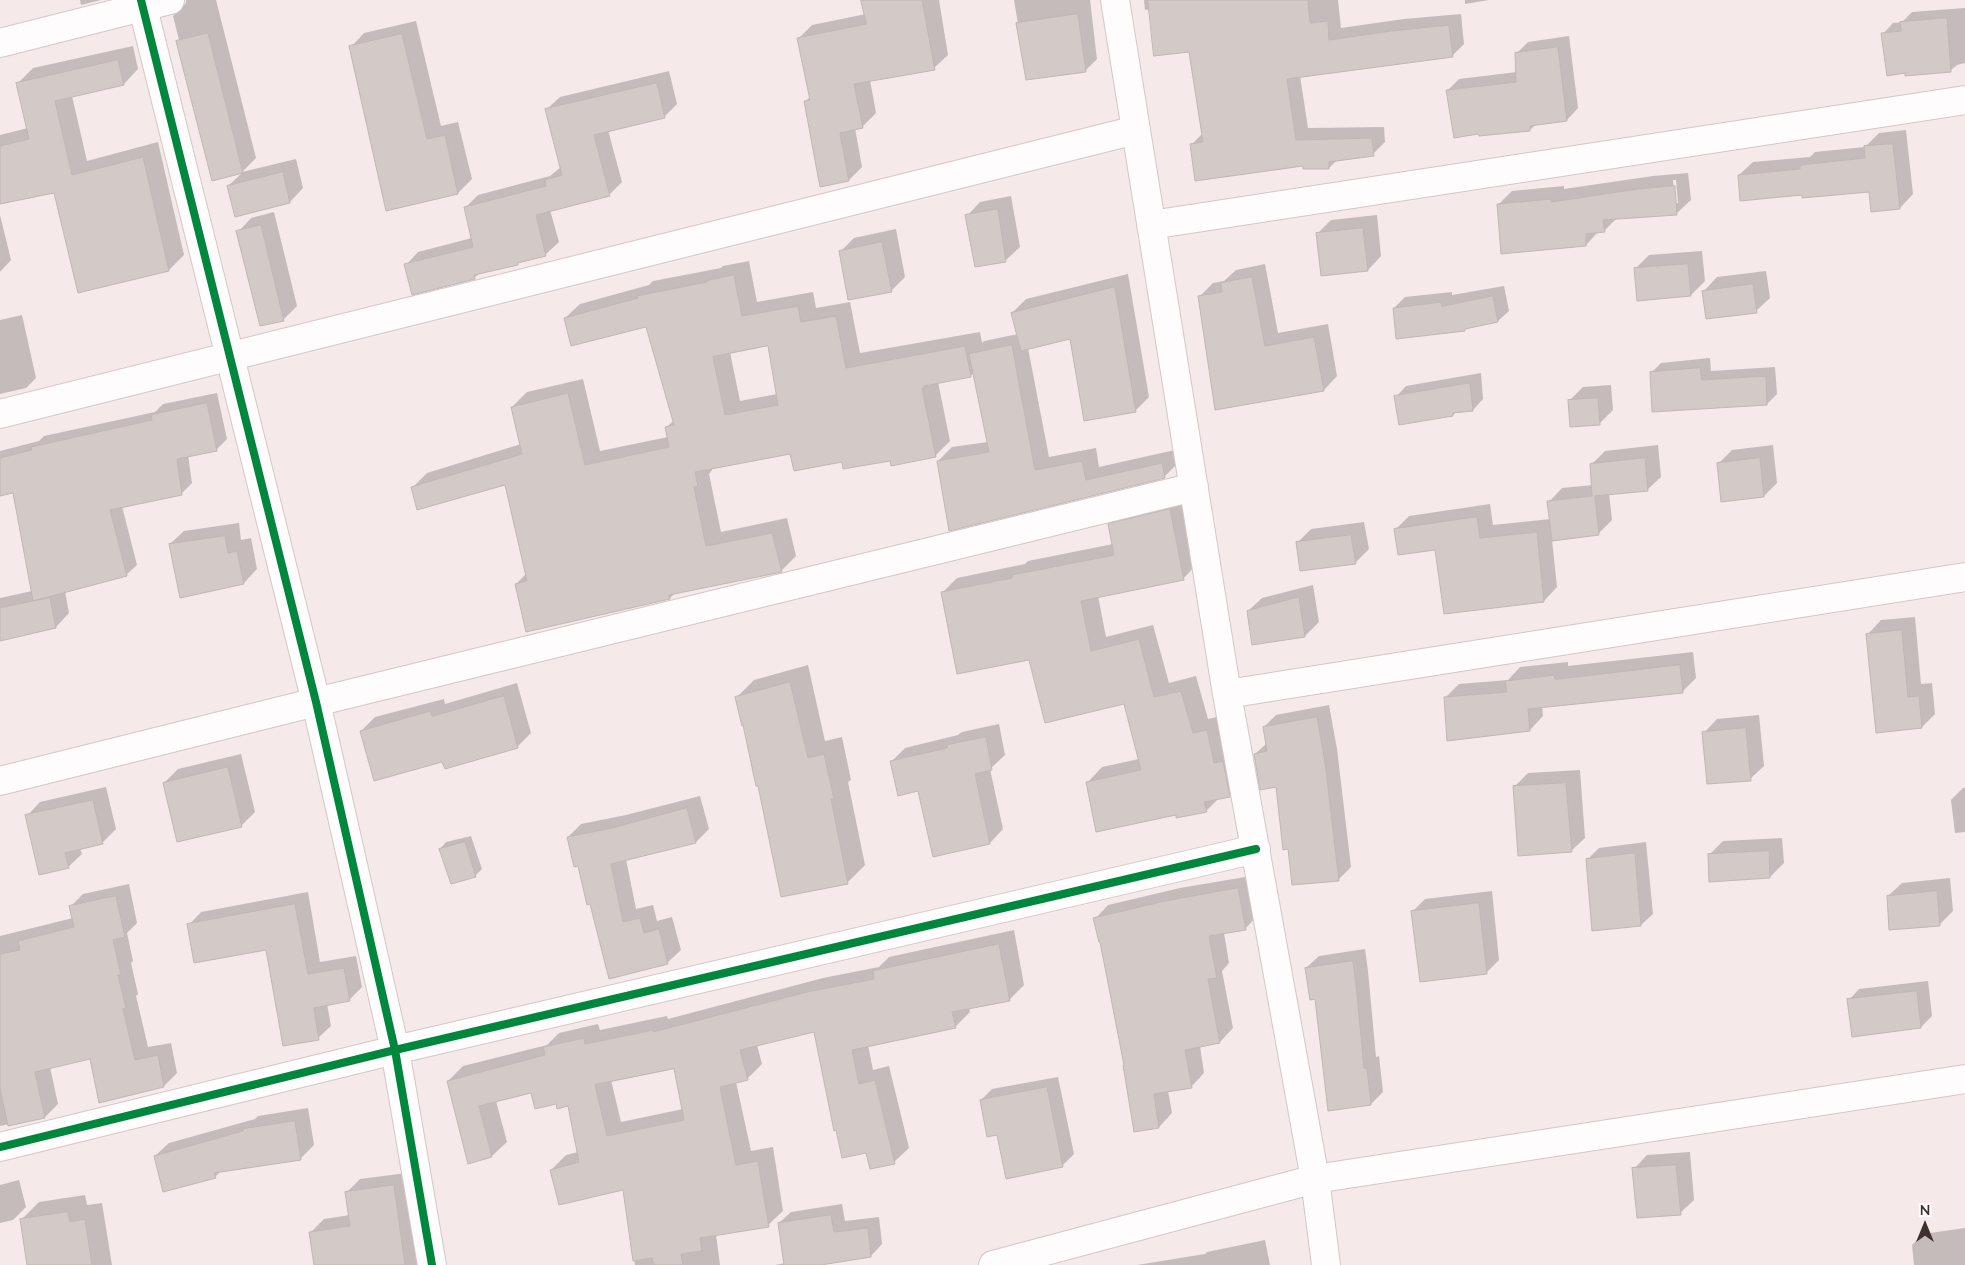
<!DOCTYPE html>
<style>
body{margin:0}
#map{position:relative;width:1965px;height:1265px;overflow:hidden;background:#f5eae9;font-family:Mulish,sans-serif}
canvas{display:block}
.north{position:absolute;left:1900px;top:1200px;width:50px;height:50px;-webkit-text-stroke:4px #fff;paint-order:stroke;rotate:0deg;font-size:14px;font-weight:700;line-height:20px;text-align:center;color:#3f3130}
.north::after{content:'';display:block;margin:auto;width:18px;height:22px;background:#3f3130;clip-path:polygon(50% 0,100% 100%,50% 72%,0 100%)}
</style>
<div id="map">
<canvas width="1965" height="1265"></canvas>
<div class="north">N</div>
</div>
<script>
const context = document.querySelector('canvas').getContext('2d');
context.lineJoin = 'round';
function fill(path, color) { context.fillStyle = color; context.fill(path, 'evenodd'); }
function strokePath(path, color, width, dash) { context.strokeStyle = color; context.lineWidth = width; context.lineCap = dash ? 'butt' : 'round'; context.setLineDash(dash || []); context.stroke(path); }
fill(new Path2D(`
 M80 0H101L81 5Z
 M186 0H216L256 158 242 172 296 159 303 188 290 202 228 186 243 172 213 179 178 41 179 40 173 16 186 3Z
 M863 0H939L948 55 934 68 870 80 876 113 862 127 855 128 862 167 849 180 805 102 810 97 798 39 812 25 866 14Z
 M1014 0H1090L1097 59 1085 71 1027 78Z
 M1144 0H1338L1341 28 1404 19 1461 14 1464 44 1452 56 1300 76 1308 128 1384 127 1385 142 1373 154 1337 160 1329 168 1191 145 1203 133 1191 51 1150 9 1145 10Z
 M1465 0H1489L1465 4Z
 M1965 8V63L1957 65 1951 70 1906 75 1883 34 1893 23 1902 22 1912 12Z
 M416 21 441 126 458 122 472 179 458 193 387 210 351 47 364 33Z
 M1569 36 1578 108 1567 120 1536 124 1530 130 1447 91 1459 79 1517 72 1516 54 1528 42Z
 M133 46 138 69 124 84 72 96 87 161 158 142 184 255 169 270 55 192 0 203V135L28 128 18 83 33 68Z
 M669 71 677 104 664 117 608 130 622 182 609 195 550 210 559 242 546 254 520 261 517 264 480 273 474 278 406 265 418 252 472 238 465 208 478 195 550 176 561 167 547 109 560 97Z
 M1906 130 1913 194 1900 208 1870 191 1803 194 1739 175 1753 162 1810 157 1815 152 1865 147 1879 133Z
 M1688 173 1691 200 1677 213 1617 218 1604 231H1599L1586 245 1498 205 1512 191 1564 186V189L1653 176ZM1673 180H1676L1678 203H1675Z
 M1011 196 1020 247 1006 260 976 266 967 216 980 202Z
 M274 212 297 306 283 320 238 232 251 218Z
 M0 215 11 260 0 272Z
 M1377 215 1381 256 1368 270 1317 234 1331 220Z
 M896 229 905 277 891 291 840 252 854 238Z
 M1702 251 1705 281 1691 295 1635 269 1649 255Z
 M749 261 757 302 813 292 816 308 850 302 860 353 980 332 982 343 984 341 1018 334 1012 313 1026 299 1128 274 1149 397 1135 411 1071 337 1028 348 1049 457 1096 448 1099 467 1175 450 1178 463 1164 477 950 529 938 461 952 447 988 442 974 372 971 376 938 382 950 441 935 456 843 460 792 453 712 468V470L709 474 721 532 787 518 796 556 781 571 675 593 670 598 516 584 527 573 506 483 412 488 427 473 521 444 512 407 527 392 583 379 600 451 668 437 666 428 674 420 647 325 565 318 580 304 649 285 653 281 721 268 723 266ZM769 344 777 394 740 401 730 352Z
 M1265 264 1278 333 1328 324 1337 376 1324 390 1216 409 1199 297 1213 283 1224 281 1236 270Z
 M1766 271 1770 298 1756 311 1704 291 1717 277Z
 M1504 286 1509 311 1498 321 1467 327 1464 330 1394 308 1405 297 1452 292V295Z
 M22 315 36 378 26 388 0 394V320Z
 M1710 358 1711 371 1775 367 1777 394 1767 404 1651 373 1661 363Z
 M1481 373 1483 399 1473 410 1456 412 1453 415 1396 397 1406 386Z
 M1611 385 1613 410 1599 424 1569 401 1583 387Z
 M217 393 227 439 216 450 188 455 192 483 181 494 122 506 137 565 126 575 65 591 69 613 56 627 0 640V598L32 591 14 492 0 495V451L39 441 44 436 155 412 163 404Z
 M1658 445 1661 477 1647 490 1609 493 1612 520 1598 534 1552 540 1557 587 1544 601 1396 529 1409 516 1490 504 1493 525 1551 519 1549 502 1562 488 1593 485 1592 464 1605 451Z
 M1773 445 1777 483 1764 496 1719 463 1732 450Z
 M1185 495 1198 563 1183 579 1098 596 1106 637 1153 625 1169 683 1196 676 1208 719 1222 716 1244 780 1229 795 1219 798 1206 811 1177 814 1087 783 1102 767 1139 759 1125 702 1030 658 942 593 957 578 1025 564 1028 561 1113 544 1109 525 1125 509Z
 M1364 522 1369 549 1356 562 1297 543 1311 529Z
 M239 523 241 540 251 538 257 569 244 583 170 544 184 531Z
 M1313 585 1319 622 1305 636 1253 644 1248 611 1262 598Z
 M1915 617 1921 684 1932 683 1935 714 1922 727 1868 634 1881 620Z
 M1693 652 1696 678 1682 692 1542 706 1543 716 1530 730 1445 698 1459 684 1508 680 1520 667 1568 662V666Z
 M808 665 825 741 842 737 851 780 848 782 865 865 847 883 744 724 736 698 754 680Z
 M517 683 531 733 517 747 443 760 361 731 375 717 444 699 445 704Z
 M1329 705 1337 749 1351 867 1338 880 1290 848 1277 785 1255 754 1267 743 1264 727 1276 715Z
 M1759 715 1764 766 1750 779 1704 733 1717 719Z
 M999 724 1005 755 990 769 1003 829 990 843 919 789 892 761 905 748 958 735 962 732Z
 M241 754 255 812 241 826 164 783 178 769Z
 M1580 770 1585 838 1571 851 1514 787 1528 773Z
 M106 787 116 829 102 843 80 848 82 854 68 867 27 816 40 802Z
 M1963 788H1965V832L1955 833 1951 800Z
 M700 796 709 829 696 842 626 859 636 909 653 905 657 921 672 917 681 950 667 963 591 902 579 864 568 837 581 824 626 815Z
 M471 836 482 869 475 876 440 849 446 842Z
 M1782 838 1784 863 1770 877 1709 855 1723 841Z
 M1646 842 1653 914 1641 925 1587 860 1599 848Z
 M1251 876 1258 915 1245 929 1224 933 1229 963 1222 971 1233 1028 1220 1042 1200 1046 1204 1073 1191 1087 1168 1091 1172 1113 1159 1127 1124 1066 1101 941 1095 919 1108 905 1180 888Z
 M1950 878 1953 911 1939 925 1888 896 1902 883Z
 M129 884 137 923 127 933 133 961 131 963 138 994 136 996 148 1047 171 1043 177 1073 164 1086 90 1057 50 1067 58 1104 45 1117 0 1126V936L73 918 70 907 83 894Z
 M1492 891 1499 960 1486 973 1412 912 1425 899Z
 M308 892 320 962 356 956 362 987 349 1000 327 1004 331 1026 318 1038 267 948 189 925 201 912Z
 M1014 930 1024 985 1009 1000 969 1008 970 1012 955 1027 868 1045 873 1070 889 1066 909 1148 894 1162 867 1151 815 1030 757 1045 762 1064 748 1078 736 1082 751 1151 773 1147 783 1211 768 1225 716 1234 720 1265H635L624 1189 551 1170 566 1155 578 1152 569 1104 557 1102 532 1091 496 1101 507 1142 492 1156 469 1162 448 1081 463 1066 547 1045 559 1033 598 1024 600 1030 667 1016 668 1019 823 978 879 967 889 957ZM675 1067 683 1109 621 1122 611 1080Z
 M1365 949 1368 971 1376 1057 1379 1056 1383 1092 1371 1104 1306 968 1319 956Z
 M1928 981 1932 1016 1921 1027 1849 1000 1859 989Z
 M1058 1077 1074 1154 1062 1166 998 1134 981 1100 992 1089Z
 M308 1108 314 1145 300 1159 221 1171 215 1177 155 1156 169 1143 255 1119 258 1116Z
 M1690 1152 1694 1200 1680 1213 1634 1169 1647 1155Z
 M407 1173 422 1265H315L311 1232 324 1219 350 1215 347 1192 360 1179Z
 M19 1180 26 1207 13 1220 0 1223V1185Z
 M85 1195 87 1205 102 1203 112 1265H28L22 1219 39 1202Z
 M842 1204 845 1221 879 1217 882 1244 871 1256 813 1265H775L785 1263 779 1223 791 1212Z
 M1965 1228V1265H1914L1912 1245 1923 1234Z
 M1265 1240 1270 1265H1137L1205 1254 1207 1252Z`), '#0003');
const building = new Path2D(`
 M861 0H922L935 70 854 84 863 128 840 133 849 181 820 187 804 101 810 100 797 38 866 24Z
 M1148 0H1308L1310 23 1328 21 1329 40 1391 31 1449 25 1453 57 1287 79 1296 140 1372 138 1374 156 1329 162V169H1303V166L1195 181 1190 144 1203 142 1189 52 1154 56Z
 M1078 14 1086 72 1026 80 1016 23Z
 M1947 18 1951 72 1905 76V73L1887 76 1881 33 1901 31 1900 22Z
 M208 33 243 173 212 181 176 41Z
 M402 34 427 139 445 135 458 194 386 211 349 46Z
 M1558 47 1567 121 1530 126V131L1479 136 1478 134 1454 138 1446 90 1516 82 1515 53Z
 M118 60 124 85 55 101 72 175 143 157 169 271 78 293 54 193 0 204V146L29 139 16 83Z
 M657 83 665 118 594 135 610 196 536 215 546 256 518 263V265L474 275 475 279 412 295 404 264 473 247 464 207 546 186 545 180 562 175 545 109Z
 M1893 144 1900 209 1871 212 1869 192 1802 198V195L1740 201 1738 175 1800 169V165L1865 158 1864 146Z
 M283 172 290 203 235 217 227 186Z
 M1675 186 1677 215 1603 220 1605 232 1586 234V246L1501 254 1497 204 1551 199V202L1638 189Z
 M998 209 1006 262 975 267 965 215Z
 M261 225 284 321 260 326 236 231Z
 M1363 228 1368 271 1321 276 1316 233Z
 M882 242 892 292 848 300 839 251Z
 M1688 264 1691 296 1637 301 1634 268Z
 M734 275 742 316 798 306 801 322 836 316 846 368 965 346 971 377 924 386V388H922L936 457 891 466 890 461 843 469 842 462 794 471 790 454 695 472 698 486 694 487 706 546 772 533 782 572 669 595 670 599 526 632 515 584 527 581 505 485 417 510 411 487 522 454 511 407 568 393 585 465 669 447 665 427 674 425 646 327 571 346 564 318 638 298 637 296 707 282V281ZM768 346 778 405 725 415 713 357Z
 M1252 277 1265 346 1314 337 1324 391 1215 410 1198 296 1222 292 1221 283Z
 M1753 284 1757 313 1706 319 1702 291Z
 M1115 287 1136 412 1084 421 1070 339 1021 351 1011 313Z
 M1493 296 1498 322 1465 329V331L1396 339 1393 308 1441 302 1442 306Z
 M1012 345 1035 470 1082 461 1086 480 1162 463 1165 478 949 531 937 461 989 452 969 354Z
 M1700 368 1702 380 1766 376 1767 405 1652 412 1650 372Z
 M1470 383 1473 411 1453 413V416L1399 425 1394 396Z
 M1598 398 1600 425 1570 427 1568 400Z
 M207 403 217 451 177 459 182 495 110 510 127 576 33 601 13 493 0 496V458L32 450 31 447 152 420 151 415Z
 M1645 458 1648 491 1595 496 1599 535 1552 541 1547 501 1592 496 1590 464Z
 M1760 458 1764 497 1721 502 1717 463Z
 M1170 509 1184 580 1081 601 1091 651 1139 639 1154 697 1181 691 1193 733 1207 730 1214 763 1223 761 1230 797 1204 802 1207 812 1176 818V815L1096 832 1086 782 1141 770 1124 704 1045 723 1029 660 957 674 941 592 1012 578V575L1114 555 1108 524Z
 M1477 517 1480 538 1537 532 1544 602 1444 614 1435 550 1398 555 1394 529Z
 M1351 535 1356 564 1300 571 1296 542Z
 M225 536 228 553 237 551 244 584 180 598 169 544Z
 M1299 597 1305 637 1252 645 1247 611Z
 M50 598 56 628 0 641V608Z
 M1902 630 1908 697 1919 696 1922 728 1876 733 1866 634Z
 M1680 665 1683 693 1528 709 1530 731 1447 741 1444 697 1507 692 1505 681 1554 675 1555 679Z
 M790 682 808 758 824 754 834 799H831L848 884 781 897 758 786H756L743 725 742 726 735 697Z
 M504 696 518 748 445 769 442 762 374 781 360 731 430 711 432 716Z
 M1317 717 1325 762 1339 881 1292 885 1288 849 1283 850 1276 787 1260 790 1254 754 1267 751 1263 727Z
 M1746 728 1751 781 1707 784 1702 732Z
 M986 737 992 770 975 774 990 844 933 857 918 791 898 796 890 761 947 748V745Z
 M228 767 242 827 177 842 163 783Z
 M1566 783 1572 852 1518 856 1513 786Z
 M93 800 103 844 65 853 69 868 39 875 25 815Z
 M687 808 696 843 611 864 623 922 640 918 644 933 659 929 668 964 609 979 590 904 587 905 578 866 574 867 567 837 612 828Z
 M465 842 476 877 451 884 439 849Z
 M1769 851 1770 878 1709 882 1708 854Z
 M1635 853 1641 926 1592 931 1586 859Z
 M1238 888 1246 930 1209 936 1217 978 1208 979 1220 1043 1185 1050 1192 1088 1154 1094 1159 1128 1134 1132 1123 1065H1124L1100 942H1099L1093 918 1165 901Z
 M1937 891 1940 926 1889 930 1887 896Z
 M116 896 125 937 113 940 121 975H118L126 1008 123 1009 135 1060 158 1055 164 1087 99 1103 90 1059 35 1072 45 1118 8 1126 0 1089V954L20 950 18 941 74 927 69 906Z
 M1479 903 1487 974 1420 982 1411 911Z
 M295 904 308 974 344 968 350 1001 314 1008 319 1040 283 1046 266 950 194 963 187 924Z
 M999 944 1010 1001 952 1012 956 1028 852 1050 859 1084 875 1080 895 1164 870 1169 866 1153 842 1158 836 1130 834 1131 814 1032 740 1050 748 1080 720 1087 736 1165 758 1161 769 1227 700 1238 702 1251 681 1254 683 1265H654L652 1258 633 1261 623 1190 559 1205 550 1170 579 1162 568 1106 557 1109 556 1104 535 1109 531 1093 479 1106 492 1157 468 1164 447 1081 545 1055 543 1047 584 1038 585 1044 653 1030V1032L807 992 874 979 873 971ZM674 1069 684 1120 607 1136 595 1085Z
 M1353 961 1356 984 1364 1068H1367L1371 1105 1328 1111 1315 999 1310 1000 1305 968Z
 M1917 991 1921 1028 1852 1037 1847 999Z
 M1047 1087 1063 1167 1006 1179 997 1135 987 1137 980 1100Z
 M295 1121 301 1160 214 1173 216 1178 163 1192 154 1156 243 1131V1129Z
 M1676 1165 1681 1215 1637 1218 1632 1168Z
 M394 1185 405 1265H314L309 1232 350 1226 345 1192Z
 M68 1212 70 1222 85 1219 92 1265H27L20 1219Z
 M831 1215 834 1232 868 1228 871 1257 821 1265H784L778 1223Z`);
fill(building, '#d3c9c6');
strokePath(building, '#c1b6b3', 1);
const minor = new Path2D(`
 M141 0 316 702 395 1050 432 1265
 M1115 0 1227 694 1315 1179 1326 1265
 M0 43 170 0
 M1151 225 1965 100
 M0 414 1136 130
 M1227 694 1965 577
 M0 781 316 702 1194 487
 M0 1147 395 1050 1256 849
 M993 1265 1315 1179 1965 1079`);
strokePath(minor, '#d4c7c6', 30);
strokePath(minor, '#fefcfc', 28);
strokePath(new Path2D(`
 M141 0 316 702 395 1050 432 1265
 M0 1147 395 1050 1256 849`), '#00873e', 8);
</script>
